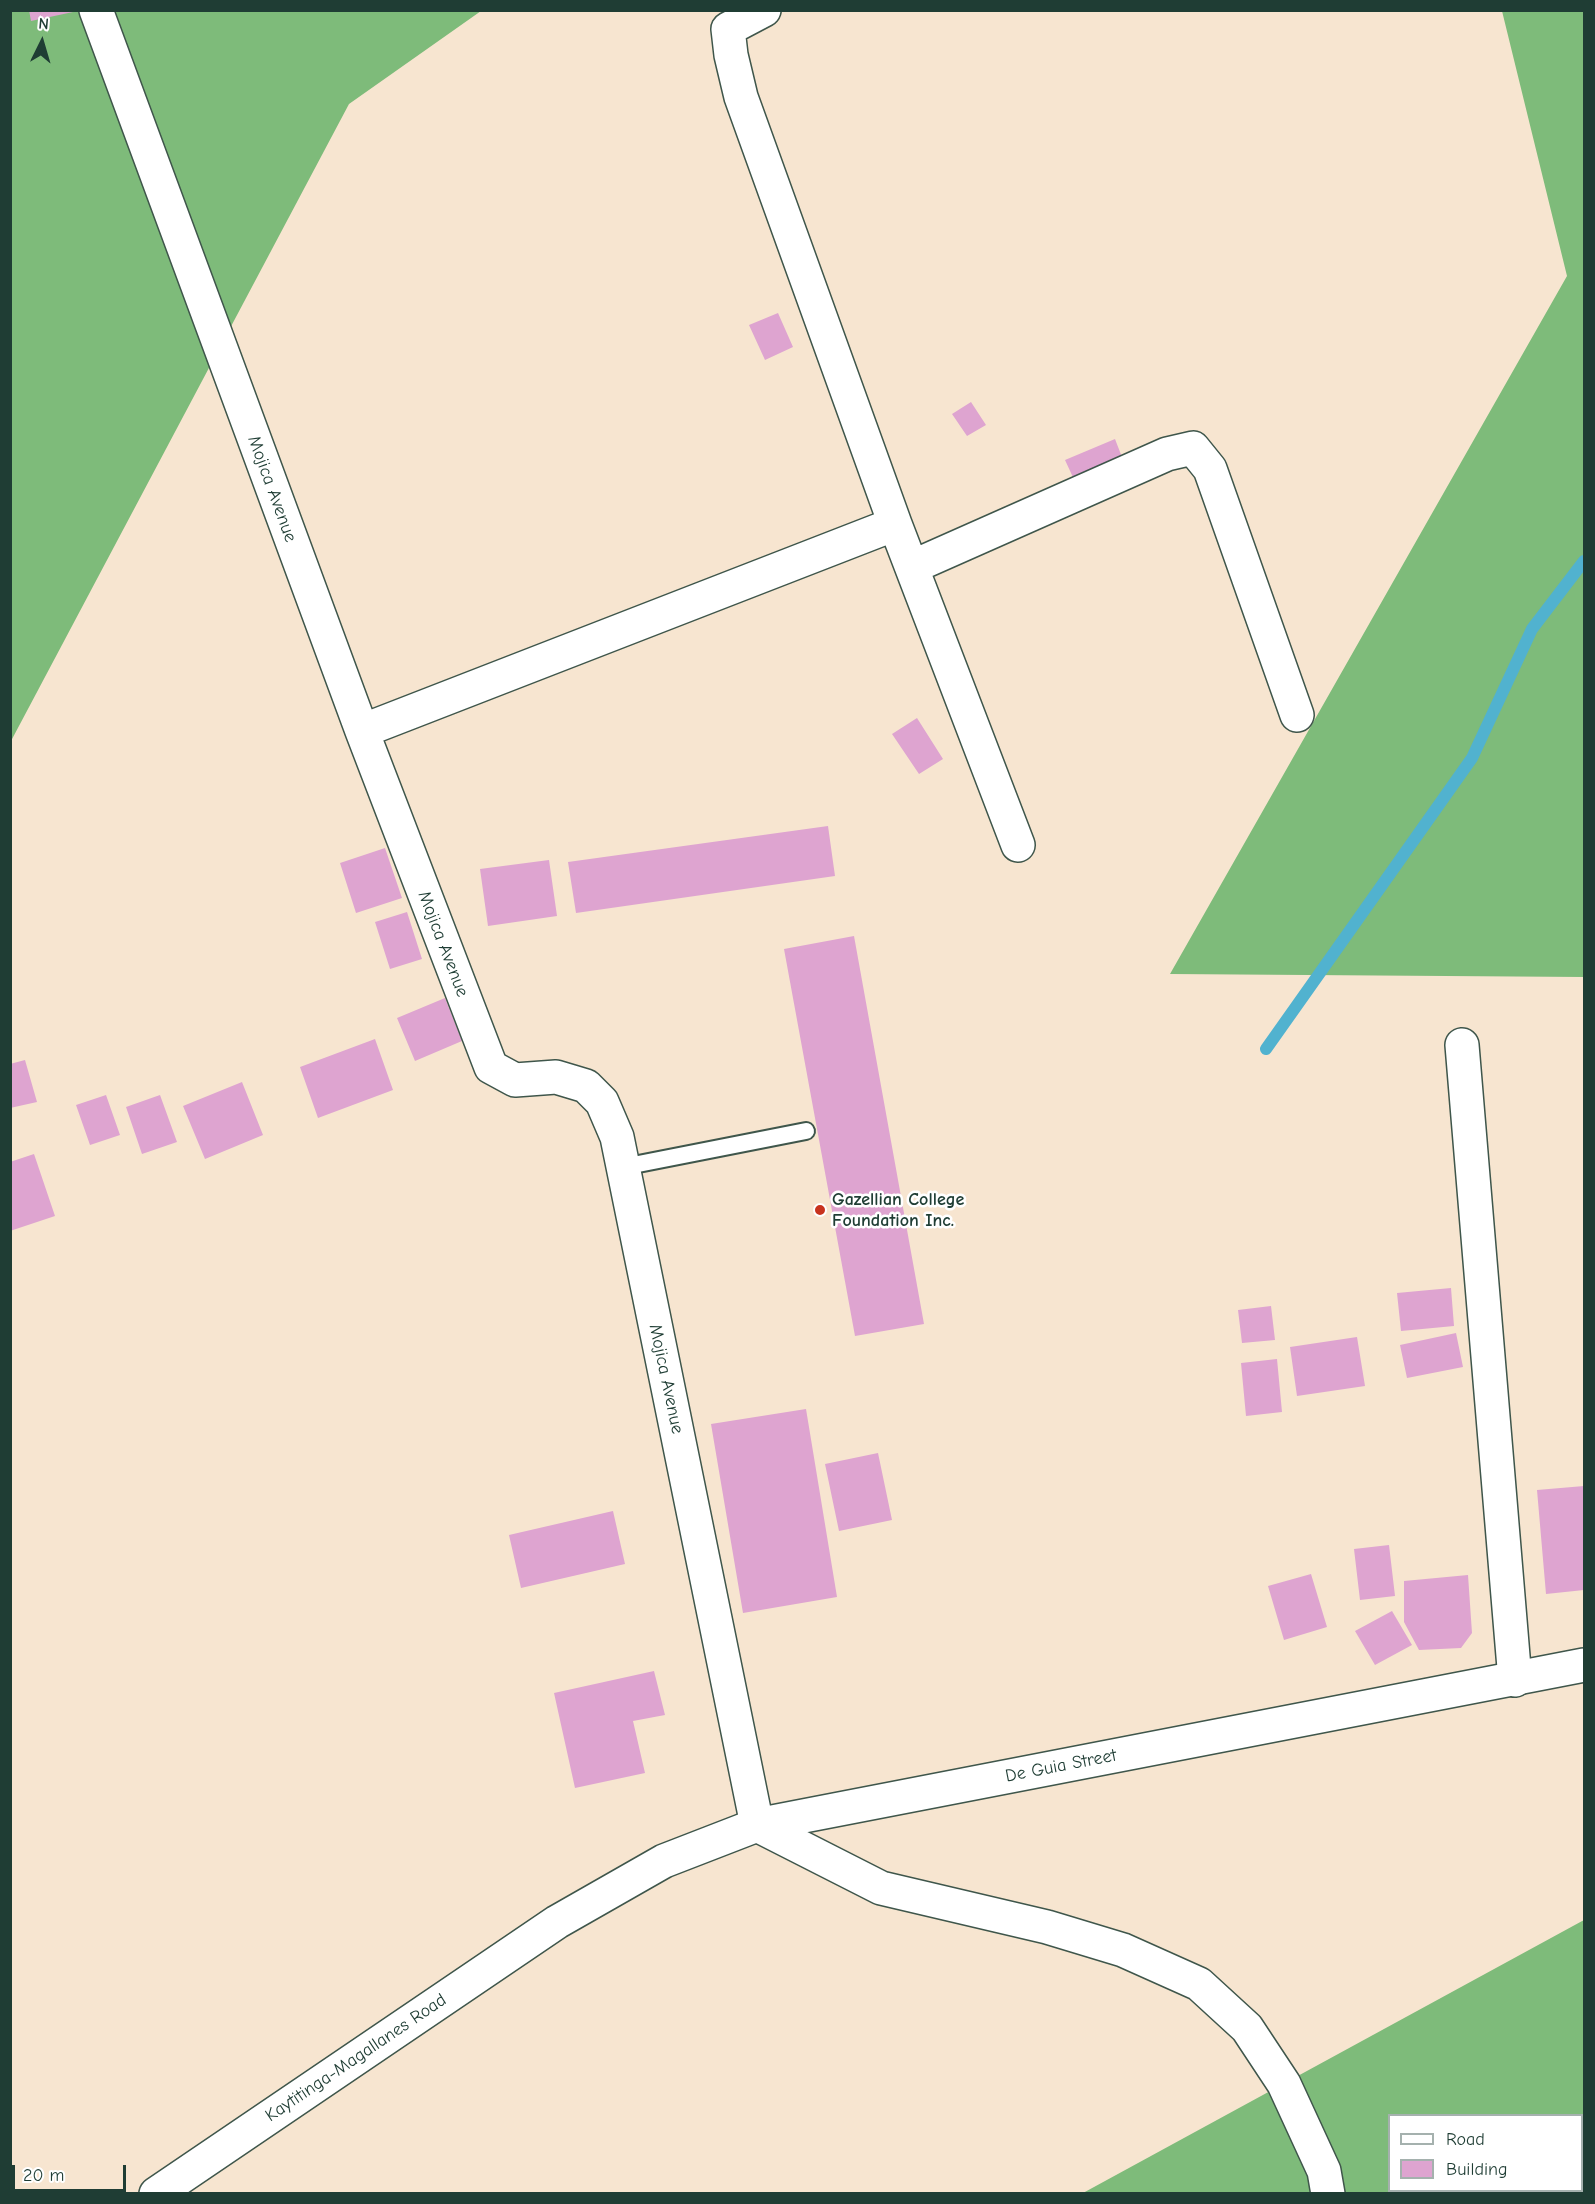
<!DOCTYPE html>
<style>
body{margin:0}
#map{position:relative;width:1595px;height:2204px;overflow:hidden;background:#f7e5d0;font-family:"Comic Neue",sans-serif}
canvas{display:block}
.frame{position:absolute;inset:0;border:12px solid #1f3d34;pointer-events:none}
.legend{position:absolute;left:1388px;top:2114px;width:195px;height:78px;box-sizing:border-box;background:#fff;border:2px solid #a5b1ae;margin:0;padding:8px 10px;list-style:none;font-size:18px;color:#1f3d34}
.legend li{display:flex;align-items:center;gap:12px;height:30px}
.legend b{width:30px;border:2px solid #a5b1ae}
.north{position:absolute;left:12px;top:12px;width:60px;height:60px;-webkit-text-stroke:4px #fff;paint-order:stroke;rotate:5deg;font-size:16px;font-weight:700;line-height:24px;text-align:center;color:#1f3d34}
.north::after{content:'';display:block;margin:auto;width:21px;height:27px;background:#1f3d34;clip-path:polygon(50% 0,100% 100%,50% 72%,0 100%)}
.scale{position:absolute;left:12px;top:2165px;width:114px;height:27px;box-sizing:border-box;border:3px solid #1f3d34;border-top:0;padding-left:8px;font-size:18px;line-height:21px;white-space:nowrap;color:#1f3d34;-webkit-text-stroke:4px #fff;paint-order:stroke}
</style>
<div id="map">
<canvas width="1595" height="2204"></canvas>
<div class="frame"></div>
<ul class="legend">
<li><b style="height:8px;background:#fff"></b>Road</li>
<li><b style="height:16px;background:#dea4d0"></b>Building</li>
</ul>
<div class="north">N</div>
<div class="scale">20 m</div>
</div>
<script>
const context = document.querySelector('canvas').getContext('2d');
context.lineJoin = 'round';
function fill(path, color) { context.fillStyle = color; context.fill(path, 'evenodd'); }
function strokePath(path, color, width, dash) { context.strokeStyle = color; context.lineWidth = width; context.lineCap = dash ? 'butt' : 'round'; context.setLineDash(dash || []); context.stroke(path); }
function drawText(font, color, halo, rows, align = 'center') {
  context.font = font + ' "Comic Neue",sans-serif'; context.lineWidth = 5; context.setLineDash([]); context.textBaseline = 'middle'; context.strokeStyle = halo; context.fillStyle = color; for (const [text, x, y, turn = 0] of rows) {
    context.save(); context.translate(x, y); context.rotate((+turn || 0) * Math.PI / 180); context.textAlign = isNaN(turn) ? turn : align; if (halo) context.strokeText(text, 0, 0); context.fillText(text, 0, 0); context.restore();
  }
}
fill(new Path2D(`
 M11 11H481L349 104 11 741Z
 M1502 11H1584V977L1170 974 1567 276Z
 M1584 1920V2193H1083ZM1390 2116H1582V2190H1390Z`), '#7ebb7a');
strokePath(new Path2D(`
 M1266 1049 1472 758 1532 629 1584 561`), '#51b2cf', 12);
fill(new Path2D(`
 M29 10H72L73 12 31 21Z
 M778 313 793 347 765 360 749 325Z
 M971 402 986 425 967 436 952 414Z
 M1115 439 1125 465 1077 486 1065 460Z
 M917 718 943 759 919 774 892 734Z
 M828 826 835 876 576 913 568 862Z
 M385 848 402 898 356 913 340 863Z
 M549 860 557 916 488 926 480 869Z
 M407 912 422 959 390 969 375 922Z
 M854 936 924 1324 855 1336 784 949Z
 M445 998 462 1041 415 1061 397 1018Z
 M375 1039 393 1090 318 1118 300 1067Z
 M25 1060 37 1102 10 1108V1064Z
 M242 1082 263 1135 205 1159 183 1106Z
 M106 1095 120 1135 90 1145 76 1105Z
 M160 1095 177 1142 142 1154 126 1107Z
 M34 1154 55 1216 10 1231V1162Z
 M1451 1288 1454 1326 1401 1331 1397 1293Z
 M1271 1306 1275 1340 1242 1343 1238 1310Z
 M1456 1333 1463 1367 1407 1378 1400 1345Z
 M1357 1337 1365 1386 1297 1396 1290 1347Z
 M1277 1359 1282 1412 1246 1416 1241 1363Z
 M806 1409 837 1597 743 1613 711 1424Z
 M878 1453 892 1520 839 1531 825 1464Z
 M1584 1486V1590L1546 1594 1537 1490Z
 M613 1511 625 1564 521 1588 509 1535Z
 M1389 1545 1395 1596 1360 1600 1354 1549Z
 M1311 1574 1327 1627 1284 1640 1268 1586Z
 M1468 1575 1472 1633 1461 1648 1419 1650 1404 1622V1581Z
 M1392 1611 1412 1645 1375 1665 1355 1631Z
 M654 1671 665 1715 633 1721 645 1773 575 1788 554 1693Z`), '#dea4d0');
const lane = new Path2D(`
 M623 1167 806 1131`);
const street = new Path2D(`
 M96 10 362 731 491 1067 515 1080 556 1077 586 1086 602 1102 617 1137 757 1825 881 1888 1047 1927 1123 1950 1199 1984 1247 2028 1284 2084 1324 2171 1328 2194
 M764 10 728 29 731 55 741 97 895 524 1018 845
 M912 567 1167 454 1193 448 1210 469 1297 715
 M362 731 895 524
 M1462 1045 1515 1680`);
const secondary = new Path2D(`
 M156 2194 557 1922 664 1861 757 1825 1584 1665`);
strokePath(lane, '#3f564b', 20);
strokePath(street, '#3f564b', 36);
strokePath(secondary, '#3f564b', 36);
strokePath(lane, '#fff', 16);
strokePath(street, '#fff', 33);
strokePath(secondary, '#fff', 33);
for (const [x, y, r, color] of [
 [820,1210,6,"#c8321e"]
]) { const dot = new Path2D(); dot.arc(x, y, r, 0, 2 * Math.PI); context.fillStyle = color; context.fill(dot); strokePath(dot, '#fff', 2); }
drawText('18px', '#1f3d34', '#fff', [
 ["Mojica Avenue",272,489,70],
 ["Mojica Avenue",443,944,69],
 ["Mojica Avenue",666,1379,78],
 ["De Guia Street",1061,1766,-11],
 ["Kaytitinga-Magallanes Road",356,2058,-34]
]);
drawText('bold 18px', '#1f3d34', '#fff', [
 ["Gazellian College",832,1200],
 ["Foundation Inc.",832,1221]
], 'left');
</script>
